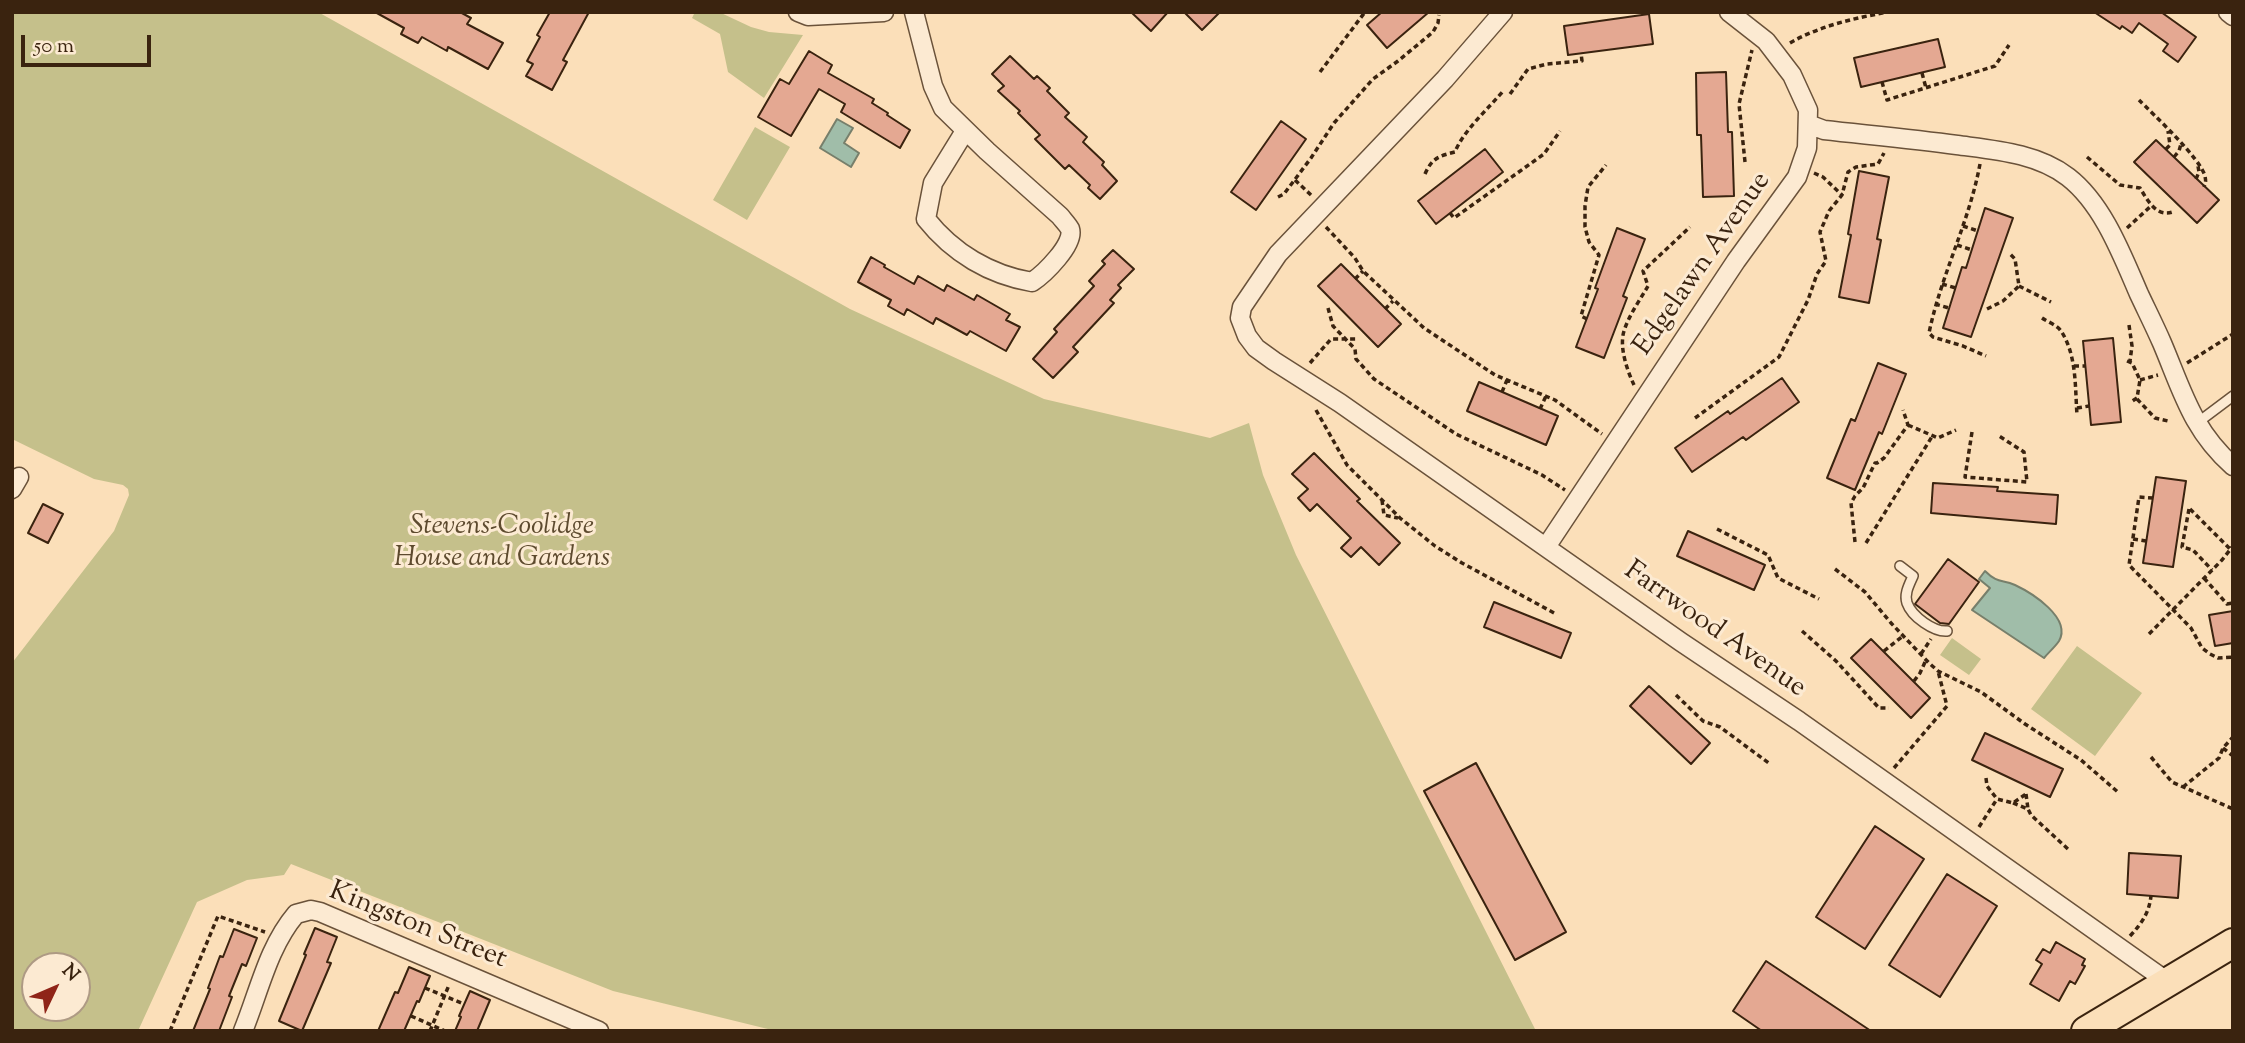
<!DOCTYPE html>
<style>
body{margin:0}
#map{position:relative;width:2245px;height:1043px;overflow:hidden;background:#fbdfb9;font-family:"Sorts Mill Goudy",serif}
canvas{display:block}
.frame{position:absolute;inset:0;border:14px solid #3a230f;pointer-events:none}
.north{position:absolute;left:21px;top:952px;width:70px;height:70px;box-sizing:border-box;background:#fcead2;border:2px solid #ae9a84;border-radius:50%;rotate:46deg;font-size:19px;font-weight:700;line-height:28px;text-align:center;color:#3a230f}
.north::after{content:'';display:block;margin:auto;width:24px;height:32px;background:#8f2418;clip-path:polygon(50% 0,100% 100%,50% 72%,0 100%)}
.scale{position:absolute;left:21px;top:35px;width:130px;height:32px;box-sizing:border-box;border:4px solid #3a230f;border-top:0;padding-left:9px;font-size:21px;line-height:24px;white-space:nowrap;color:#3a230f;-webkit-text-stroke:5px #fcead2;paint-order:stroke}
</style>
<div id="map">
<canvas width="2245" height="1043"></canvas>
<div class="frame"></div>
<div class="north">N</div>
<div class="scale">50 m</div>
</div>
<script>
const context = document.querySelector('canvas').getContext('2d');
context.lineJoin = 'round';
function fill(path, color) { context.fillStyle = color; context.fill(path, 'evenodd'); }
function strokePath(path, color, width, dash) { context.strokeStyle = color; context.lineWidth = width; context.lineCap = dash ? 'butt' : 'round'; context.setLineDash(dash || []); context.stroke(path); }
function drawText(font, color, halo, rows, align = 'center') {
  context.font = font + ' "Sorts Mill Goudy",serif'; context.lineWidth = 6; context.setLineDash([]); context.textBaseline = 'middle'; context.strokeStyle = halo; context.fillStyle = color; for (const [text, x, y, turn = 0] of rows) {
    context.save(); context.translate(x, y); context.rotate((+turn || 0) * Math.PI / 180); context.textAlign = isNaN(turn) ? turn : align; if (halo) context.strokeText(text, 0, 0); context.fillText(text, 0, 0); context.restore();
  }
}
fill(new Path2D(`
 M12 12H318L850 309 1044 399 1210 438 1249 423 1263 475 1296 555 1536 1031H776L613 991 291 864 284 875 247 880 197 902 138 1031H12V663L114 531 129 495 128 489 123 485 94 479 12 439ZM35 966H77V1008H35Z
 M695 12H719L751 27 769 32 803 35 764 98 728 72 720 34 692 18Z
 M755 127 790 147 747 220 713 200Z
 M1952 638 1981 659 1969 675 1940 655Z
 M2077 646 2142 693 2095 756 2031 709Z`), '#c5c08b');
const water = new Path2D(`
 M837 119 853 128 844 143 859 153 851 167 820 148Z
 M1985 571C1998 584 2002 579 2015 585 2032 593 2072 618 2059 641 2055 647 2049 652 2044 658L1972 610 1990 588 1979 579Z`);
fill(water, '#a0bda9');
strokePath(water, '#777f6b', 2);
const building = new Path2D(`
 M375 12H460L471 18 467 24 503 43 488 69 448 47 447 51 422 37 418 43 401 34 404 28Z
 M550 12H589L563 60 567 62 552 90 526 76 533 64 527 61 540 37 537 35Z
 M1131 12H1168L1151 31Z
 M1184 12H1220L1202 30Z
 M1382 12H1429L1387 48 1367 25Z
 M2094 12H2161L2196 37 2178 62 2163 51 2168 44 2139 23 2132 33 2122 26 2120 29Z
 M1649 14 1653 44 1568 55 1564 26Z
 M1938 39 1945 67 1861 87 1854 58Z
 M809 51 832 65 828 73 874 99 872 103 888 113 887 115 910 130 900 148 841 112 845 104 819 89 791 136 758 117 780 79 789 84Z
 M1010 56 1034 79 1037 76 1050 88 1047 91 1069 113 1065 117 1087 137 1083 142 1104 162 1102 165 1117 181 1100 199 1088 188 1090 185 1069 165 1065 169 1035 139 1040 135 1018 113 1020 111 998 91 1004 86 992 74Z
 M1726 72 1728 132H1732L1734 196 1703 197 1701 135H1697L1696 73Z
 M1281 121 1306 139 1256 210 1231 192Z
 M2156 140 2219 200 2197 223 2134 162Z
 M1485 149 1503 172 1436 224 1418 201Z
 M1859 171 1889 177 1877 239 1881 240 1869 303 1839 297 1851 235 1848 234Z
 M1985 208 2013 218 1971 337 1943 328 1962 267 1966 268Z
 M1617 228 1645 239 1623 296 1627 298 1604 358 1576 347 1598 289 1595 288Z
 M1113 250 1134 269 1118 285 1121 288 1110 300 1114 303 1073 347 1078 352 1053 378 1033 359 1057 332 1054 329 1094 286 1089 281 1105 264 1102 261Z
 M871 257 885 265 884 267 914 284 918 276 944 291 947 285 974 300 977 295 1010 314 1006 320 1020 327 1006 351 970 331 967 335 936 318 933 324 907 309 904 315 888 306 891 300 858 282Z
 M1341 264 1401 324 1378 347 1318 286Z
 M2113 338 2121 422 2091 425 2083 341Z
 M1878 363 1906 374 1882 434 1879 432 1855 490 1827 478 1851 419 1855 421Z
 M1782 378 1799 402 1746 440 1743 437 1692 472 1675 448 1728 411 1730 414Z
 M1479 382 1558 416 1546 445 1467 411Z
 M1314 453 1360 499 1357 501 1400 543 1379 565 1361 547 1351 557 1341 548 1351 538 1317 504 1310 511 1298 498 1308 489 1292 474Z
 M2156 477 2186 481 2173 567 2143 563Z
 M1933 483 1998 487 1997 491 2058 495 2056 524 1931 513Z
 M43 504 63 514 48 543 28 533Z
 M1688 531 1765 565 1754 590 1677 556Z
 M1948 559 1979 582 1949 624 1940 623 1915 604Z
 M1494 602 1571 633 1561 658 1484 627Z
 M2233 611V643L2215 646 2209 615Z
 M1871 639 1930 698 1911 718 1851 658Z
 M1649 686 1710 743 1691 764 1630 706Z
 M1985 733 2063 769 2050 797 1972 760Z
 M1476 763 1566 932 1515 960 1424 791Z
 M1875 826 1924 859 1865 949 1816 917Z
 M2129 853 2181 856 2178 898 2127 894Z
 M1947 874 1997 906 1940 997 1889 965Z
 M315 928 337 937 327 962 331 963 302 1031 279 1021 306 955 304 954Z
 M234 929 257 938 246 966 242 964 229 996 232 997 219 1031H193L210 989 208 988 220 956 223 957Z
 M2056 942 2085 959 2082 965 2085 966 2075 984 2070 981 2059 1001 2030 984 2042 964 2036 960 2043 949 2050 953Z
 M1766 961 1871 1031H1762L1733 1011Z
 M409 967 430 976 419 1002 417 1001 404 1031H378L395 992 398 993Z
 M470 991 490 1000 477 1031H455L461 1017 459 1016Z`);
fill(building, '#e4a892');
strokePath(building, '#3a230f', 2);
const service = new Path2D(`
 M2197 423 2233 396
 M1900 566 1913 576C1909 585 1904 594 1907 603 1912 617 1934 632 1947 631`);
const minor = new Path2D(`
 M798 12 808 16 884 12
 M914 12 933 86 943 108 987 151 1060 216C1063 220 1068 225 1070 229 1075 244 1044 274 1032 282 990 275 953 253 926 219L933 183 965 131
 M1503 12 1445 79 1278 254 1242 307 1240 318 1247 336 1256 348 1274 361 1340 403 1681 642 1799 721 2168 982
 M2228 12 2233 16
 M1808 124 1824 130C1869 135 1913 139 1957 145 1994 150 2037 153 2068 177 2103 204 2122 255 2139 294 2147 311 2155 327 2162 343 2182 390 2192 430 2233 466
 M12 489 19 477
 M1546 547 1736 261 1797 177 1807 148 1808 110 1792 75 1766 41 1729 12
 M243 1031C259 992 268 947 296 914L311 910 320 912 599 1031`);
const primary = new Path2D(`
 M2086 1031 2233 943`);
strokePath(service, '#6a523a', 12);
strokePath(minor, '#6a523a', 21);
strokePath(primary, '#3a230f', 32);
strokePath(new Path2D(`
 M1790 43C1819 26 1855 18 1888 12
 M1320 72 1365 12
 M1922 73 1926 88
 M1882 82 1887 100 1995 66 2009 45
 M1510 94 1528 69 1547 64 1582 61 1581 53
 M2139 100C2154 115 2200 158 2205 176 2206 182 2206 181 2204 187
 M2166 149 2170 145 2168 131
 M2087 157 2120 185 2140 188C2148 201 2157 219 2175 211
 M2174 157 2179 151 2181 144
 M1745 162 1739 104 1752 50
 M1980 164C1969 223 1941 275 1929 333L1933 337 1963 346 1986 356
 M1814 173 1823 177 1842 195
 M1425 174C1432 158 1439 156 1455 152 1463 131 1489 108 1504 90
 M2196 179 2199 172 2198 166
 M1295 180 1311 195
 M1278 197 1284 194 1311 158 1334 123 1373 79 1398 61 1433 32 1438 23 1439 15
 M1450 213 1454 218 1544 154 1560 131
 M1963 226 1978 231
 M1326 227 1355 258 1363 271 1424 328 1495 375 1555 400 1602 434
 M2127 228 2151 206
 M1957 245 1972 250
 M1355 279 1363 271
 M1942 284 1956 288
 M2019 286 2051 302
 M1935 304 1949 308
 M1328 308 1333 326 1355 349 1356 359 1374 379 1456 434 1542 475 1565 490
 M1385 309 1393 301
 M1987 309 2003 301 2019 286 2015 259 2010 254
 M2042 318C2048 322 2057 325 2061 331 2077 355 2075 388 2077 415
 M1587 319 1581 316 1599 255 1589 242 1585 227V206L1588 187 1606 165
 M2129 325 2132 346 2130 361
 M2127 361 2132 363 2140 380 2137 398 2131 402
 M1310 363 1331 339H1356
 M2187 363 2233 334
 M2074 366H2085
 M2140 380 2158 375
 M1634 385C1627 370 1619 347 1624 331 1629 315 1640 300 1648 286L1643 271 1690 227
 M1502 392 1507 380
 M2137 399 2155 418 2168 421
 M2077 408 2089 406
 M1540 409 1546 396
 M1316 410 1347 465 1400 518 1435 546 1462 563 1556 614
 M1695 418 1779 357 1808 300 1817 274 1826 261 1820 232 1829 211 1842 195 1848 172 1856 167 1878 164 1884 153
 M1908 425 1938 438 1956 430
 M1972 432 1965 477 2027 482 2024 452 1999 436
 M2153 498 2139 497 2129 565 2191 628 2202 648 2210 654 2218 658 2233 657
 M1382 500 1384 515 1398 518
 M2189 509 2182 547 2193 550 2212 570
 M2190 509 2233 552
 M1717 529 1768 555 1778 578 1819 599
 M2133 539 2146 541
 M1855 542 1851 503 1855 496 1863 488 1875 463H1877L1884 458 1908 425 1903 410
 M1866 543 1933 435
 M1835 569 1865 592 1891 623 1929 663 1938 671 1981 692 2025 724 2081 760 2119 793
 M2204 578 2227 604 2233 603
 M1802 631 1836 661 1879 708H1889
 M2149 634 2222 560 2233 546
 M1884 651 1903 636
 M1921 654 1931 639
 M1914 681 1920 673 1926 660
 M1676 695 1703 721 1720 727 1770 764
 M2223 748 2233 756
 M2151 757 2172 782 2233 809
 M1894 768 1947 706 1938 671
 M1986 778 1987 786 1997 799 2013 803 2026 794
 M2183 787 2219 758 2223 748 2233 737
 M2026 794 2028 809
 M2013 803 2028 809 2031 815 2069 850
 M1979 827 1997 799
 M2130 936C2142 923 2149 913 2151 896
 M425 988 464 1004
 M411 1016 445 1031
 M170 1031 218 916 265 932
 M430 1031 449 985`), '#3a230f', 3.5, [5, 3.5]);
strokePath(service, '#fcead2', 9);
strokePath(minor, '#fcead2', 18);
strokePath(primary, '#fbdfb9', 28);
drawText('28px', '#3a230f', '#fcead2', [
 ["Edgelawn Avenue",1704,265,-55],
 ["Farrwood Avenue",1714,631,35],
 ["Kingston Street",417,927,22]
]);
drawText('italic 28px', '#5d4a2e', '#fcead2', [
 ["Stevens-Coolidge",502,528],
 ["House and Gardens",502,560]
]);
</script>
